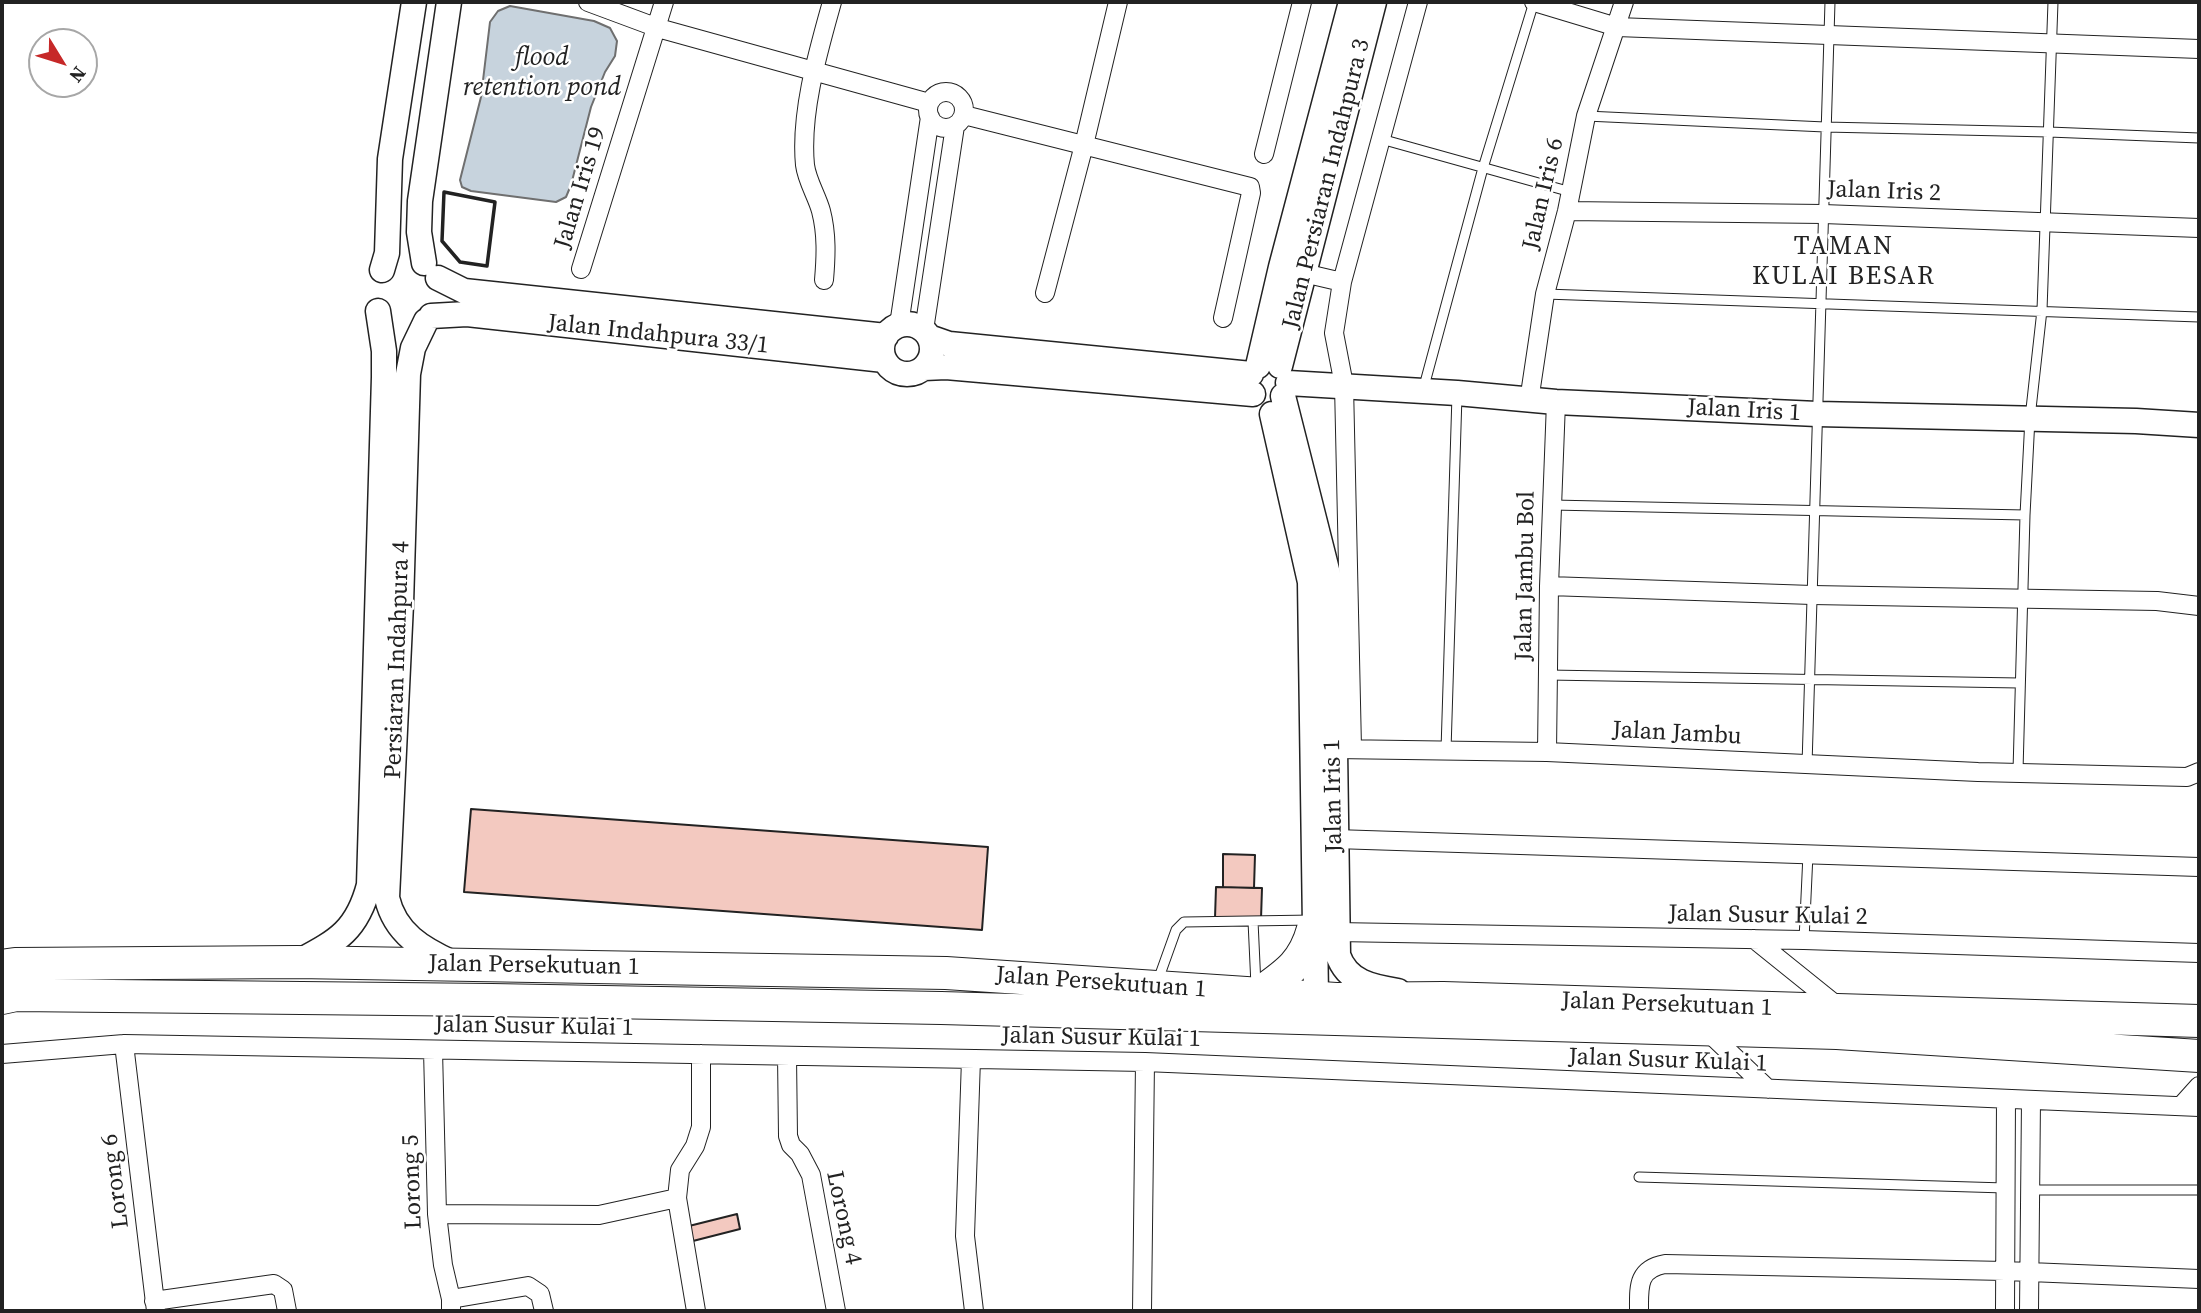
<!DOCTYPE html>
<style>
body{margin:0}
#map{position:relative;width:2201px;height:1313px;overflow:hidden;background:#fff;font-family:"Source Serif 4",serif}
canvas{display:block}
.frame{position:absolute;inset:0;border:4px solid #222;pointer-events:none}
.north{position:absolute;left:28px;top:28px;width:70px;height:70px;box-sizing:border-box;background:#fff;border:2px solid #a7a7a7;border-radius:50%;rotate:128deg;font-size:19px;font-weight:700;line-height:28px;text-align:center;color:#222}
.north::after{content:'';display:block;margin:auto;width:24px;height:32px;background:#c62828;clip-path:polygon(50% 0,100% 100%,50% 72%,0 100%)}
</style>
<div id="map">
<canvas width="2201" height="1313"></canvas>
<div class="frame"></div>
<div class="north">N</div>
</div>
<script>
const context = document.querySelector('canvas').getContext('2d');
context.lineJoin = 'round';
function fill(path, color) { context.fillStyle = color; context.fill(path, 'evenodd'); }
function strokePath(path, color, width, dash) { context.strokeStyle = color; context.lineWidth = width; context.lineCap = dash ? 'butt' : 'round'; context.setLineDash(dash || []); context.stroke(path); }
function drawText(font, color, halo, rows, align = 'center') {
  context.font = font + ' "Source Serif 4",serif'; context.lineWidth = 5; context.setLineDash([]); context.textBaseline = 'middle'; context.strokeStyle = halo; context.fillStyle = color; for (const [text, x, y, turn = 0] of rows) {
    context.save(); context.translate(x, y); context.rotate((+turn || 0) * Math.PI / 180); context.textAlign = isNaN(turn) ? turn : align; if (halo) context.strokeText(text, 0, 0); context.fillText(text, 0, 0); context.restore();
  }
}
const water = new Path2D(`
 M510 6 594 21 610 28 617 41 615 56 605 72 591 107 571 185 566 197 556 202 471 191 462 187 460 180 481 97 490 22 498 11Z`);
fill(water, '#c7d3dd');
strokePath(water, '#6f6f6f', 2);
const building = new Path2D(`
 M471 809 988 847 982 930 464 892Z
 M1223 854 1255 855 1254 888 1223 887Z
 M1216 887 1262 888 1261 919 1215 918Z
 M737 1214 740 1229 689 1242 685 1227Z`);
fill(building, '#f3c9c0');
strokePath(building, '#222', 2);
const lane = new Path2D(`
 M1586 116 1825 127 2049 132 2199 138
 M1381 139 1571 192
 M1545 294 2199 317
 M1423 390 1483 168 1534 2
 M1552 505 2025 515
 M1548 675 2019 683
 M1446 750 1457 395
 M1807 765 1830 2
 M2018 771 2025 515 2030 418 2042 310 2053 2
 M1253 921 1256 986
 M1804 940 1808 854
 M1157 983 1176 930 1184 922 1313 920
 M1639 1177 2005 1188
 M2030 1190H2199`);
const street = new Path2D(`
 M588 2 658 28 929 103
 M1534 2 1617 27 2199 49
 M928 110a18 18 0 1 1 36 0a18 18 0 1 1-36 0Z
 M964 115 1250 187 1251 193 1223 318
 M1264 154 1302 2
 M1567 211 1823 214 2199 228
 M581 269 664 2
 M1295 271 1342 282
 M824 280C826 257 827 234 821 211 817 196 807 181 805 165 800 113 818 52 832 2
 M1045 293 1084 145 1118 2
 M899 325 930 117
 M924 330 955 126
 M1529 401 1545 294 1567 211 1586 116 1624 2
 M1549 586 1812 595 2157 601 2199 606
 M1352 748 1344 385 1334 333 1342 282 1418 2
 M1335 749 1547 752 1978 772 2187 777 2199 772
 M1547 752 1549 586 1556 402
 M1335 839 2199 867
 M1336 932 1804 940 2199 953
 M1754 939 1841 1009
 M1706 1030 1768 1089
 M124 1044 156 1311
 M433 1050 437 1214 443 1265 451 1299V1311
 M2 1054 124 1044 1145 1062 2199 1107
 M787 1056 788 1136 791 1145 800 1154 811 1175 836 1311
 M971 1059 965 1236 974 1311
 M2181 1106 2199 1086
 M437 1214 599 1215 677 1198
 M451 1299 528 1286 540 1294 544 1311
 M154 1301 274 1284 283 1290 287 1311
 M696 1311 677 1198 680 1170 695 1146 701 1127V1054
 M1142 1311 1145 1062
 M1639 1311C1639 1287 1637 1269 1665 1264L2005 1271 2199 1279
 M2005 1311 2006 1099
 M2029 1311 2031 1100`);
const secondary = new Path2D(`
 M424 263 419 232 420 201 449 2
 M382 270 387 253 390 159 414 2
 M438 278 464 291 886 336
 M431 316 467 314 884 360
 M426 321 413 348 408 374 401 604 387 898C395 933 422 949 453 963
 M882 349a25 25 0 1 1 50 0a25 25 0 1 1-50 0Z
 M929 337 949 344 1251 374
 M1258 366 1281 267 1351 2
 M1280 366 1374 2
 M924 368 946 367 1253 394
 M1288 383 1457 393 1556 402 1817 414 2136 421 2199 425
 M1283 396 1328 574 1335 749 1338 955C1347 982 1372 987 1398 991
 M1272 414 1310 582 1316 997
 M298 962C337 941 357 931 369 885L384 377V351L378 311`);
const highway = new Path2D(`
 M2 966 15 964 297 962 946 973 1336 999 1443 998 2199 1021
 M1261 992C1288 973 1304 962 1313 929
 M2 998 16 995 492 1000 941 1008 1837 1033 2199 1056`);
strokePath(lane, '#222', 11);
strokePath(street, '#222', 20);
strokePath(secondary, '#222', 27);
strokePath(highway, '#222', 34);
strokePath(lane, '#fff', 9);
strokePath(street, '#fff', 18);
strokePath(secondary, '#fff', 24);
strokePath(highway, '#fff', 32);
strokePath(new Path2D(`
 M444 192 495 202 487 266 460 262 442 241Z`), '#222', 3.5);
drawText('24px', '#222', '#fff', [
 ["Jalan Persiaran Indahpura 3",1327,184,-76],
 ["Jalan Iris 19",581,188,-73],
 ["Jalan Iris 2",1884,192,2],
 ["Jalan Iris 6",1544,194,-77],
 ["Jalan Indahpura 33/1",658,335,6],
 ["Jalan Iris 1",1744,411,3],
 ["Jalan Jambu Bol",1526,576,-89],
 ["Persiaran Indahpura 4",398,660,-88],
 ["Jalan Jambu",1677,734,3],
 ["Jalan Iris 1",1334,796,-91],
 ["Jalan Susur Kulai 2",1768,916,1],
 ["Jalan Persekutuan 1",534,966,1],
 ["Jalan Persekutuan 1",1101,983,4],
 ["Jalan Persekutuan 1",1667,1005,2],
 ["Jalan Susur Kulai 1",534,1027,1],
 ["Jalan Susur Kulai 1",1101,1038,1],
 ["Jalan Susur Kulai 1",1668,1061,2],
 ["Lorong 6",116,1181,-97],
 ["Lorong 5",413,1182,-92],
 ["Lorong 4",843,1218,78]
]);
drawText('italic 26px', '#222', '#fff', [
 ["flood",542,58],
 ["retention pond",542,88]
]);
context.letterSpacing = '2px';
drawText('26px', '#222', '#fff', [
 ["TAMAN",1844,247],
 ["KULAI BESAR",1844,277]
]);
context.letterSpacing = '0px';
</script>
